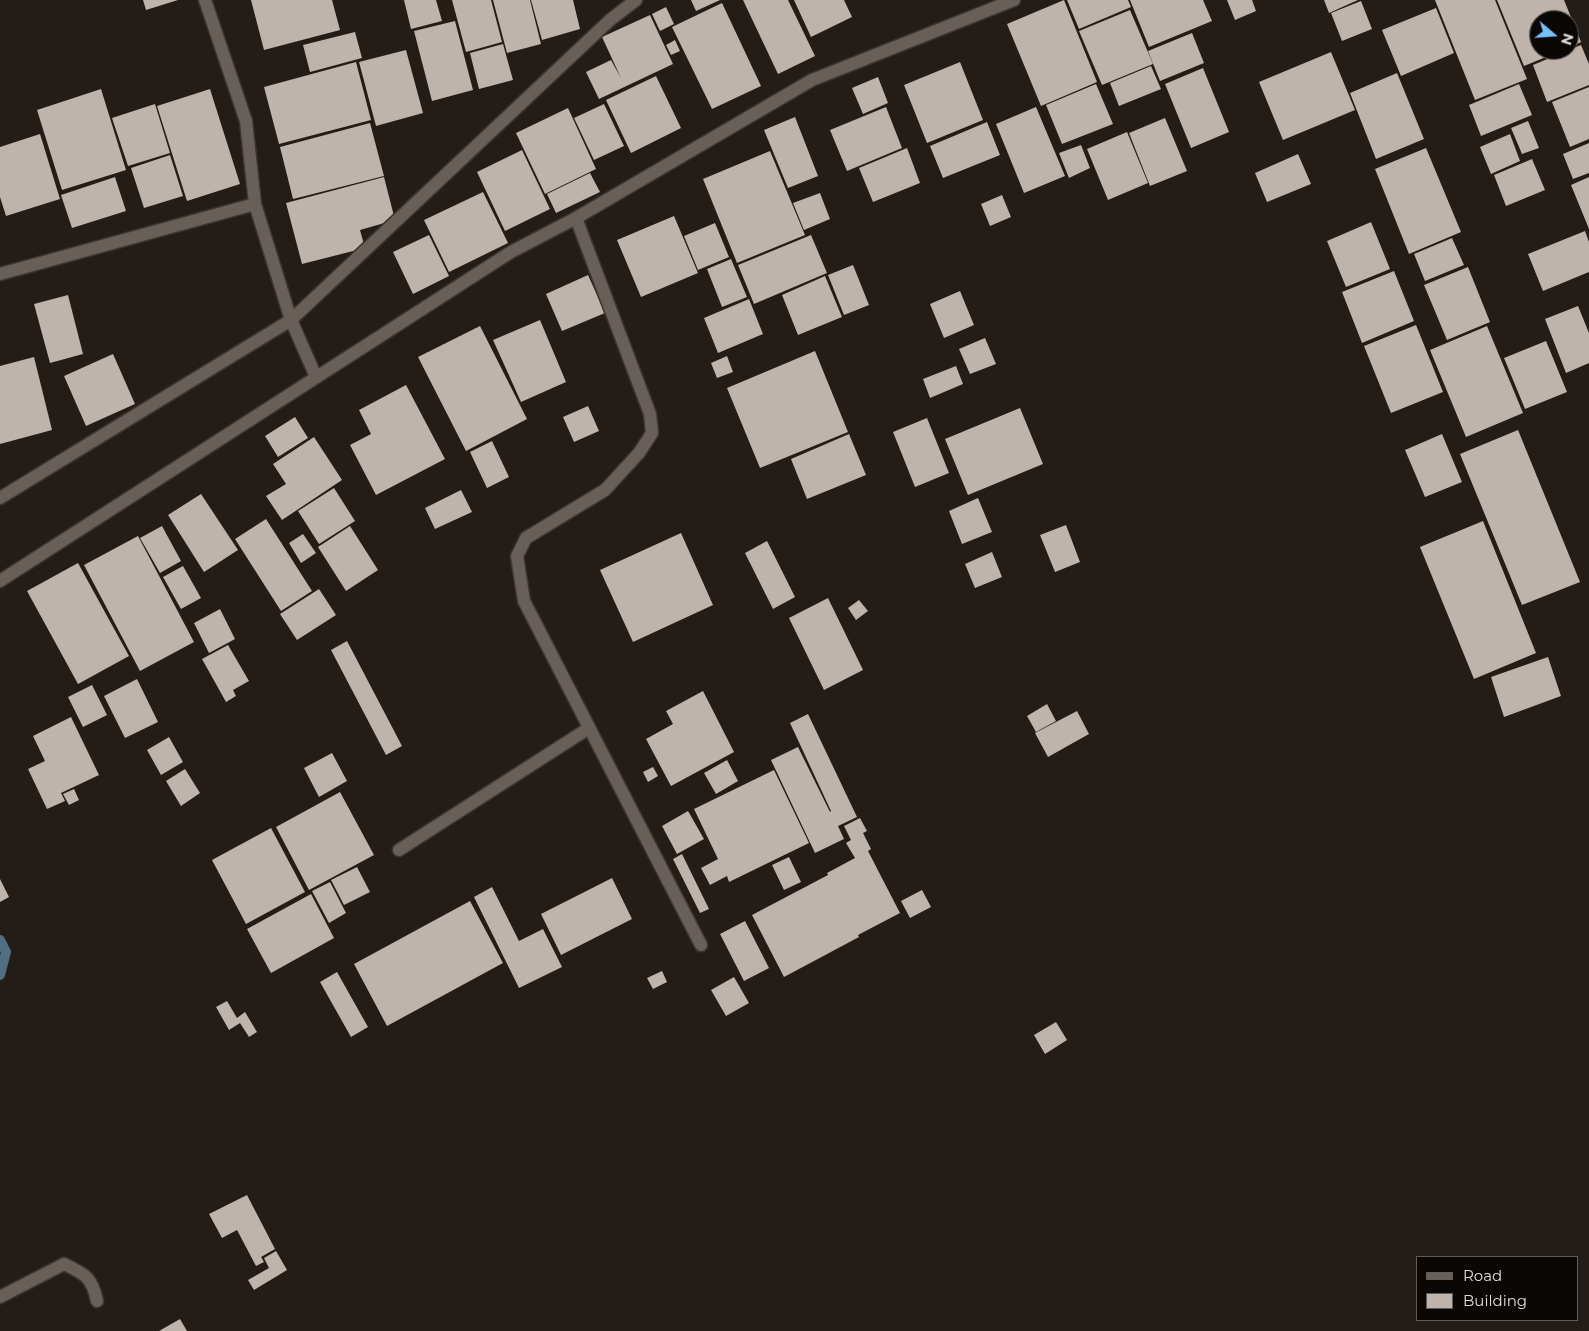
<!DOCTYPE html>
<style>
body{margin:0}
#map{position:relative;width:1589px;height:1331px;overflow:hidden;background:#241c16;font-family:Montserrat,sans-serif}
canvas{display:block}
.legend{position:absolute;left:1416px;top:1256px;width:162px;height:65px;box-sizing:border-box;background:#0a0705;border:1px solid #605c59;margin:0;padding:6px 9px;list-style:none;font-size:15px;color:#e0dbd7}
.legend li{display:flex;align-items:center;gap:10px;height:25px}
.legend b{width:25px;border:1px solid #605c59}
.north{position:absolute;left:1529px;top:10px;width:50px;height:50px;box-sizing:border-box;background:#0a0705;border:1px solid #605c59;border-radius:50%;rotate:108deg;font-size:14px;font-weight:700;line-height:20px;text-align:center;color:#e0dbd7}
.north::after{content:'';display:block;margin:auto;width:18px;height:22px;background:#74c0f6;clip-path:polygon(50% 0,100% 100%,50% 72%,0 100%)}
</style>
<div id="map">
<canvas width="1589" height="1331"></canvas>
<ul class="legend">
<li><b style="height:6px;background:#685f58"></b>Road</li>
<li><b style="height:14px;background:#beb4ac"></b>Building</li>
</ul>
<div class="north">N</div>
</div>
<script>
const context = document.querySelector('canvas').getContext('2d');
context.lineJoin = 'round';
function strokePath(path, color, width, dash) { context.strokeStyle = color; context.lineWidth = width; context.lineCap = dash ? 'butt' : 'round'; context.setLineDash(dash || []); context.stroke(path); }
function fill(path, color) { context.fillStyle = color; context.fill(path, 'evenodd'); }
strokePath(new Path2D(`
 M0 940 6 952 0 975`), '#526e81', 10);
fill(new Path2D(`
 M143 0H178L146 10Z
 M251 0H332L340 30 264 50Z
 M404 0H436L442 21 411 29Z
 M452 0H491L502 42 466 52Z
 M493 0H530L541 44 507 53Z
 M531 0H573L580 29 542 40Z
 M691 0H720L696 11Z
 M743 0H788L815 56 778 74Z
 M794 0H844L852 17 811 37Z
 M1064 0 1097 82 1041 106 1007 24Z
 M1067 0H1128L1131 7 1079 29Z
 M1130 0H1203L1212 21 1149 47Z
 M1227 0H1252L1256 11 1235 20Z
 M1324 0H1358L1329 13Z
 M1435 0H1495L1527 79 1475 100Z
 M1497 0H1564L1581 42 1569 48V20H1539V50H1563L1524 66Z
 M1361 1 1372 29 1342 41 1331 13Z
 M722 3 761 86 712 109 672 27Z
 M666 7 674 24 660 31 652 14Z
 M1436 8 1454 53 1401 76 1382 30Z
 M1130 10 1153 64 1102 85 1079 31Z
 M650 15 673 64 599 99 586 72 611 60 621 78 602 37Z
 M455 21 473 90 432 101 414 31Z
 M355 32 362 58 310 72 303 45Z
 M1192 33 1204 63 1160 81 1148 51Z
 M675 40 680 51 671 55 666 45Z
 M503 44 513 80 479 89 470 53Z
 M1581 45 1589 64V85L1547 102 1533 65Z
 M406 50 423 113 376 126 359 62Z
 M1331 52 1355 110 1283 140 1259 82Z
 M356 62 371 120 279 144 264 87Z
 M960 62 983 120 927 143 904 85Z
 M1151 66 1161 89 1119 106 1110 83Z
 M1203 68 1229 132 1191 148 1165 84Z
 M1397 73 1424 139 1376 159 1350 93Z
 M656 76 681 128 631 153 606 100Z
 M878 77 888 103 863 114 852 88Z
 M1096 84 1113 124 1062 144 1046 105Z
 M1519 84 1532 115 1481 136 1469 105Z
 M1589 87V139L1570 147 1552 102Z
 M101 89 126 170 62 190 37 110Z
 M210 89 240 184 187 201 157 106Z
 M155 104 170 153 128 166 112 118Z
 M604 104 624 146 594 160 574 118Z
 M886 107 902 148 847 171 830 130Z
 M1036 107 1065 176 1024 193 996 124Z
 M568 108 596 169 545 194 516 133Z
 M795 117 818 176 788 188 764 130Z
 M1165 118 1187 171 1150 186 1129 133Z
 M1528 121 1539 148 1522 154 1511 128Z
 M987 122 1000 155 943 178 930 146Z
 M370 123 384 176 293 199 280 147Z
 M1127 132 1148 183 1108 200 1087 149Z
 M40 134 60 199 6 216 0 197V147Z
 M1510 134 1520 161 1491 174 1480 147Z
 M1589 143V173L1573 179 1563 154Z
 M1081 145 1090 168 1069 178 1059 153Z
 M907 148 920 183 873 202 859 168Z
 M1426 148 1461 232 1409 254 1375 169Z
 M522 150 550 209 505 231 477 172Z
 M770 151 805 235 737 263 703 179Z
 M1298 154 1311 184 1267 202 1255 173Z
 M170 155 183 196 144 208 131 168Z
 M1532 159 1545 190 1506 206 1494 175Z
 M590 173 600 192 556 213 547 194Z
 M115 177 126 211 72 228 61 195Z
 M384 177 395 220 360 230 365 248 302 264 286 203Z
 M1589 177V229L1571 185Z
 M483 192 508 243 449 272 424 220Z
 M820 193 830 219 804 230 793 203Z
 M1002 195 1011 217 990 226 981 204Z
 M674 216 698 273 641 297 617 240Z
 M1371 222 1390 269 1346 287 1327 241Z
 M715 223 729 257 698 270 684 236Z
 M1585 231 1589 242V272L1543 291 1528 254Z
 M429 235 449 276 413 294 393 252Z
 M811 235 827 273 754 304 738 265Z
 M1452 238 1464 265 1425 281 1414 254Z
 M731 259 747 297 722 307 707 269Z
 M853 265 869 305 844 315 828 275Z
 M1468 267 1490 322 1447 340 1424 285Z
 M1394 271 1414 321 1362 343 1342 292Z
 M588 275 605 313 562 331 546 294Z
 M825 276 842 317 798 335 782 295Z
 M960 291 974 325 944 338 930 304Z
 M68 295 83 354 50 363 34 304Z
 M749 299 763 334 718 353 704 318Z
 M1578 306 1589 333V363L1566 373 1545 319Z
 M540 320 566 382 521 402 493 340Z
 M1416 325 1443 392 1391 413 1364 346Z
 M480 326 527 419 466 451 418 357Z
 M1487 326 1523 413 1466 437 1430 350Z
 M985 338 996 364 970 374 959 349Z
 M1546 341 1567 392 1525 409 1504 358Z
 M815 351 848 432 760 468 727 388Z
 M113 354 135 404 86 426 64 376Z
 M727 356 733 372 717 378 711 363Z
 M34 357 52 430 0 444V366Z
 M956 366 963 384 930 398 923 379Z
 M406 385 445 459 376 495 350 445 371 434 359 410Z
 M588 406 599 431 574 442 563 417Z
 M1020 408 1043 464 968 495 945 439Z
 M295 417 308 438 278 457 265 436Z
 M927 418 949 473 915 487 893 432Z
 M1518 430 1580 582 1522 605 1460 454Z
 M849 434 866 475 807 499 791 459Z
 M1442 434 1462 482 1425 497 1405 450Z
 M314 437 342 480 282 520 266 496 286 484 273 464Z
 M492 441 509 477 487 488 470 452Z
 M334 488 355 521 319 544 298 511Z
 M461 490 472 512 435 529 425 508Z
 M201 494 238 550 204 572 168 515Z
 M978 498 992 532 962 544 949 511Z
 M266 519 312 591 281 611 235 539Z
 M1483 521 1536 653 1474 679 1420 547Z
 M1066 525 1080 562 1055 572 1040 535Z
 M162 526 181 561 160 573 140 538Z
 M350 526 378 570 346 591 318 547Z
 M681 533 713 605 633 642 600 570Z
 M303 534 316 553 301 563 289 543Z
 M138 536 194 642 140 671 84 565Z
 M767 541 795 597 773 609 745 553Z
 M992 552 1002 577 975 588 965 564Z
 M78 563 129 656 78 684 27 591Z
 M183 566 201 598 181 609 163 577Z
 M319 589 336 615 297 640 280 614Z
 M828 598 863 670 824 690 789 618Z
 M859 600 868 611 856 620 848 608Z
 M220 609 235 639 209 653 194 623Z
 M347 641 402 746 386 755 331 650Z
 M228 645 249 681 233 690 236 696 226 702 202 659Z
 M1548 657 1561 696 1504 717 1491 677Z
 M137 679 158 722 125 738 104 696Z
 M92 685 107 715 83 727 68 697Z
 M703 691 734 752 671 786 646 739 673 724 666 711Z
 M1047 704 1056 721 1036 732 1027 716Z
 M1077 711 1089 734 1048 757 1035 733Z
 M808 714 857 817 838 826 844 839 815 853 771 760 798 747 830 812 831 811 790 723Z
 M71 717 99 775 61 793 65 801 47 809 28 769 45 761 33 736Z
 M169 737 183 762 161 775 147 750Z
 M332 753 347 781 319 797 304 768Z
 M727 760 738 781 716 794 704 773Z
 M653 767 658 776 648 782 643 772Z
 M185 769 200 793 181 806 166 781Z
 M774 770 809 843 729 882 727 876 710 885 701 868 718 859 694 809Z
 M74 789 79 800 69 805 63 794Z
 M340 792 374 855 309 890 276 827Z
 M688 811 704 839 677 854 662 826Z
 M860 818 867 831 863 833 871 849 868 851 900 913 858 935 859 937 784 977 752 915 828 875 827 873 855 858 846 843 851 840 844 826Z
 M271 828 305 892 246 924 212 860Z
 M682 854 709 909 700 913 673 859Z
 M789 857 801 882 784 890 772 865Z
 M357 867 370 892 344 905 331 880Z
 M612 878 632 919 561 955 541 914Z
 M0 879 9 897 0 902Z
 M330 882 346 913 329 923 312 891Z
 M492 887 519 941 543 929 562 967 519 988 474 897Z
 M922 890 931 907 910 918 901 901Z
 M311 894 334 938 271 973 247 929Z
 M470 901 503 963 387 1026 354 964Z
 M745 921 769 968 744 981 720 934Z
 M662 971 667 982 653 989 647 978Z
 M337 972 368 1027 351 1037 320 982Z
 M734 977 749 1003 726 1016 711 990Z
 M227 1001 237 1018 245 1012 257 1032 249 1037 240 1023 229 1030 216 1007Z
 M1056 1022 1067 1040 1045 1054 1034 1035Z
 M247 1195 275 1249 261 1257 264 1262 256 1266 237 1230 222 1238 209 1214Z
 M276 1251 287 1270 254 1290 248 1280 269 1268 264 1258Z
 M180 1319 187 1331H159Z`), '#beb4ac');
const lane = new Path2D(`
 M399 850 589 728
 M0 1297 64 1264C85 1274 92 1277 97 1301`);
const street = new Path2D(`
 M205 0 246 121 255 204 291 320 316 377
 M576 218 650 414 652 433 639 453 605 490 526 538 517 556 524 601 701 945
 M0 274 255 204`);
const secondary = new Path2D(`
 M0 498 291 320 610 20 636 0
 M0 581 511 252 576 218 812 80 1014 0`);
strokePath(lane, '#3b3632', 15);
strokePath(street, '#3b3632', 15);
strokePath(secondary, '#3b3632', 15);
strokePath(lane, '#685f58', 12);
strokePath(street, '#685f58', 12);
strokePath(secondary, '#685f58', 12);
</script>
